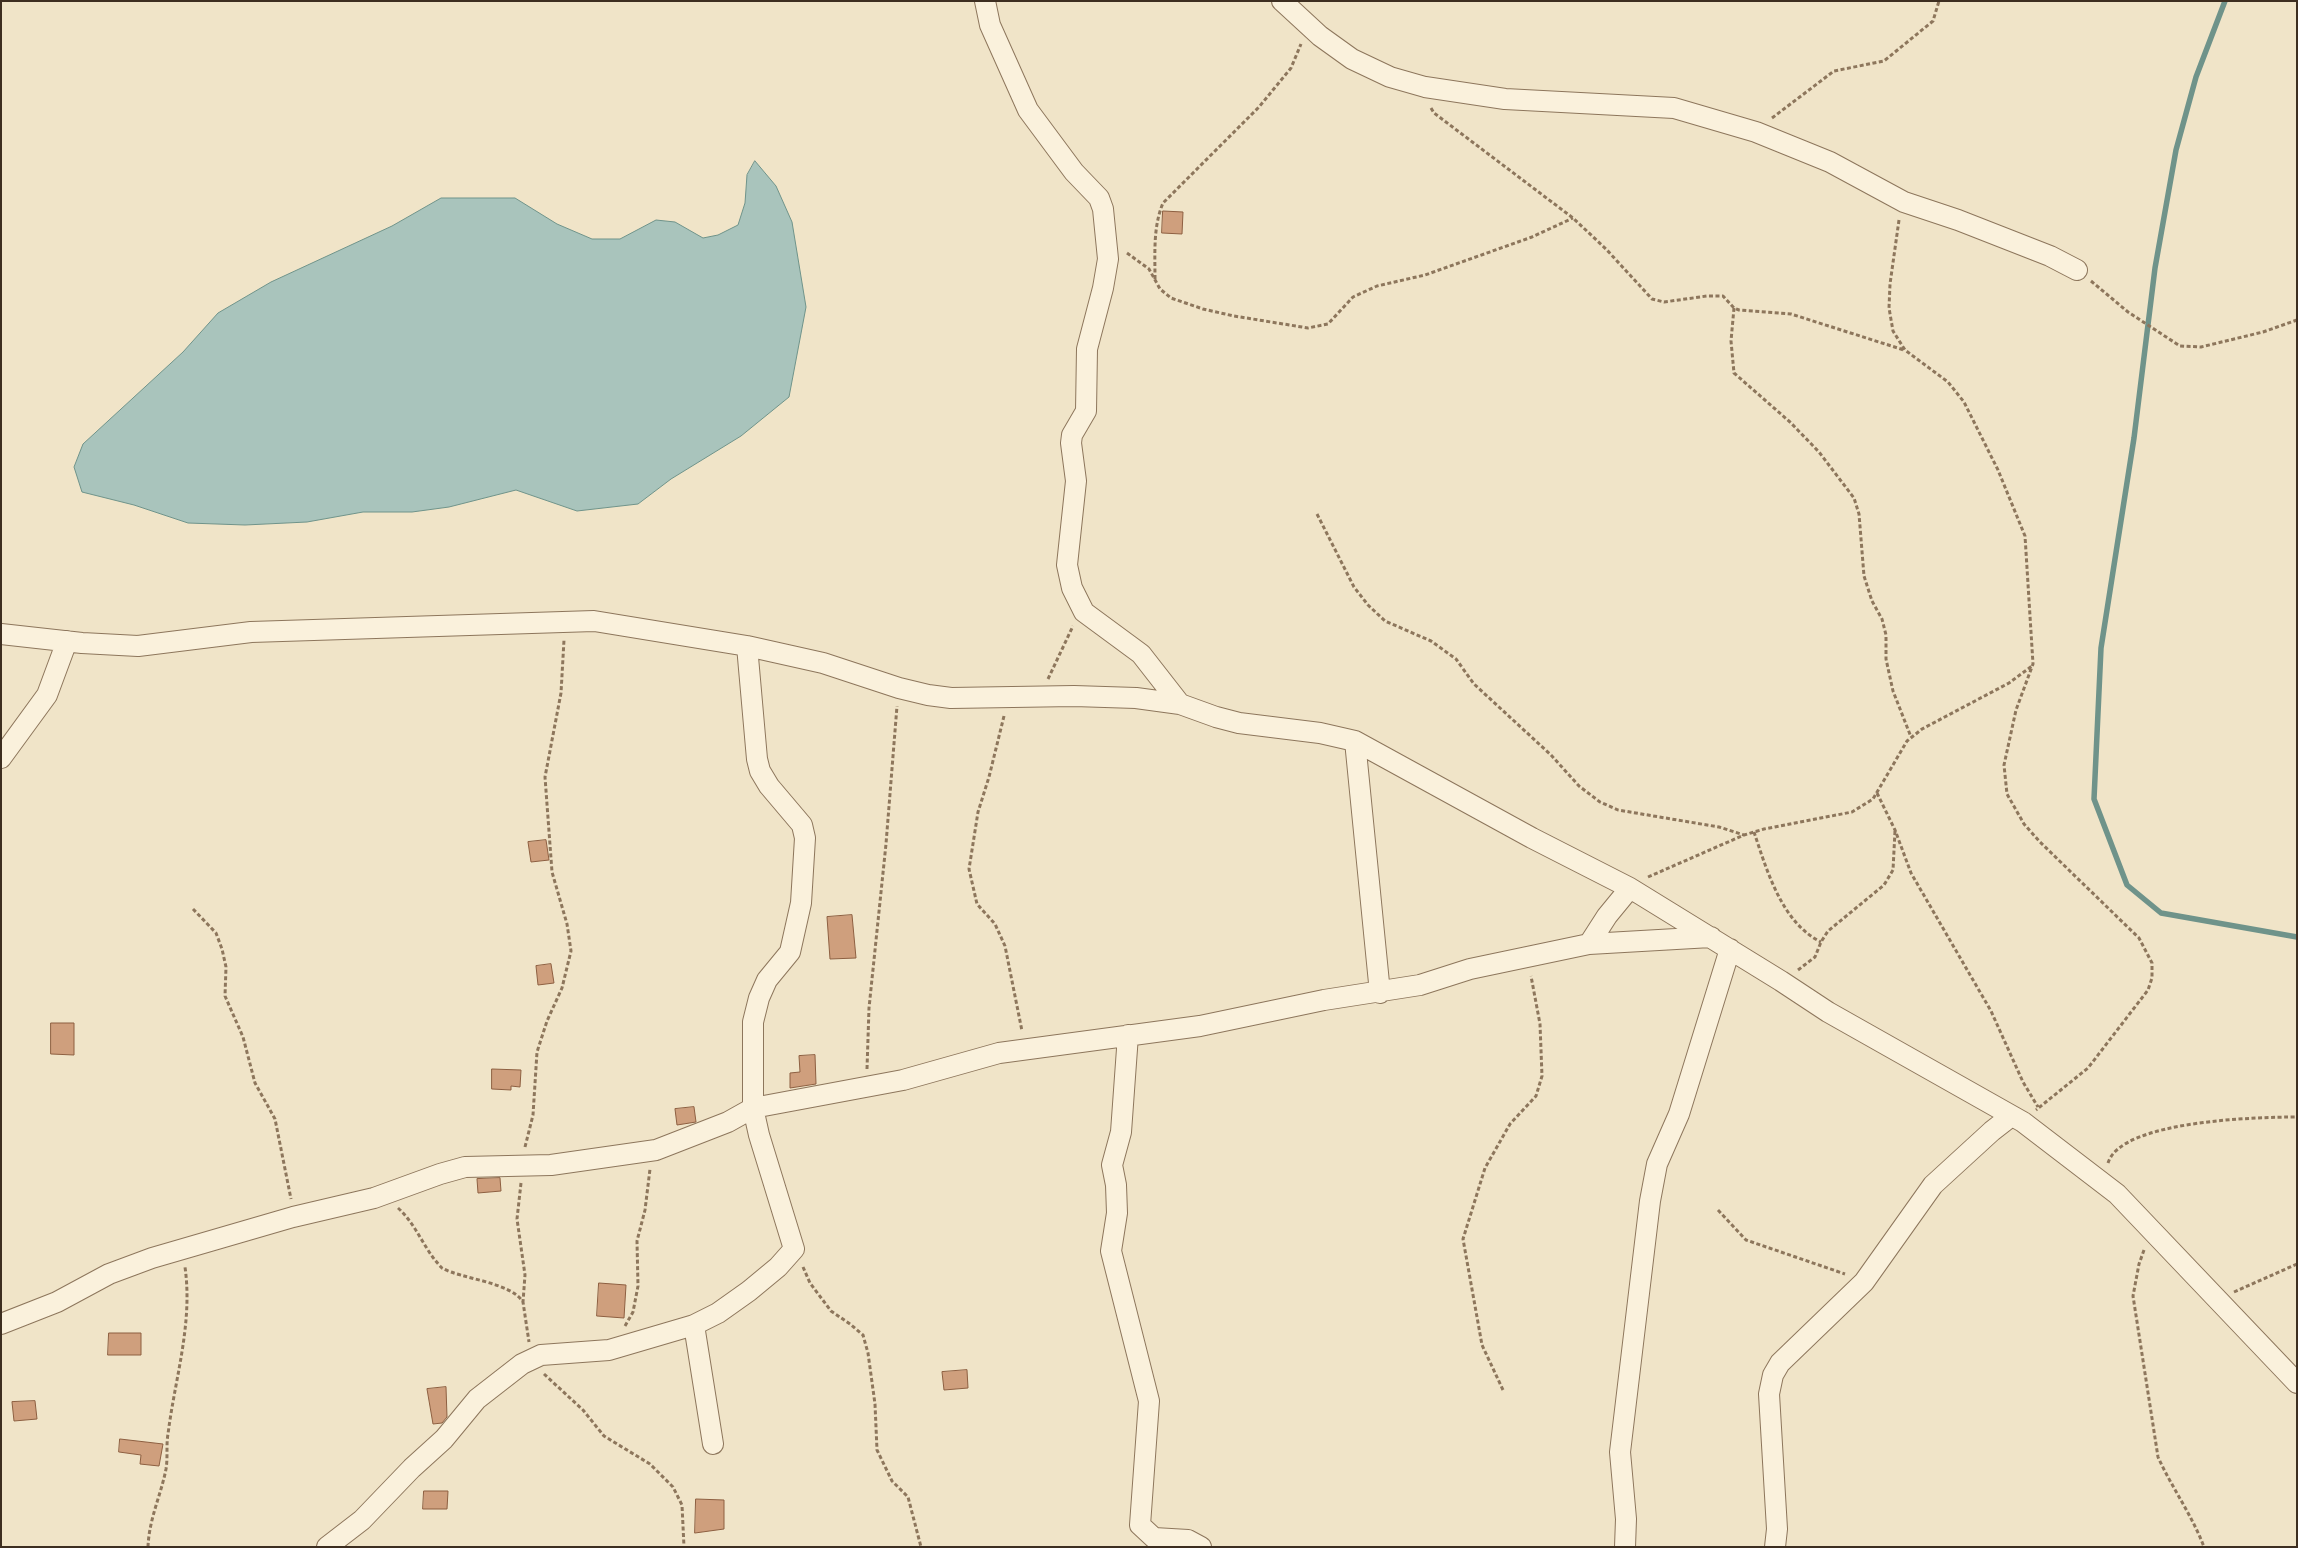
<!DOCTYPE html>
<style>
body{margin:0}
#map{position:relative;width:2298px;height:1548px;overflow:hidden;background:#f0e4c8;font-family:"Crimson Pro",serif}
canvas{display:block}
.frame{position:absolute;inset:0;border:2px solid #3d2e20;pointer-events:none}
</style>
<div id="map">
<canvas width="2298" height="1548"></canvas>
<div class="frame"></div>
</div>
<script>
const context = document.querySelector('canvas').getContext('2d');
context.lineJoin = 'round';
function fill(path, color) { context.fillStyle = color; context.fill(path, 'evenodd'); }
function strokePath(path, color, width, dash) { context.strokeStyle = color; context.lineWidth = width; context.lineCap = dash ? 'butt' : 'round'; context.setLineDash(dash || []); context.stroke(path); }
const water = new Path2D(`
 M755 161 776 186 792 222 806 307 789 397 741 436 671 479 638 504 577 511 516 490 449 507 412 512H363L307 522 245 525 188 523 134 505 82 492 74 467 83 444 183 352 218 313 271 282 392 226 441 198H515L557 224 592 239H620L656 220 675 222 703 238 718 235 738 225 745 203 747 175Z`);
fill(water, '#a9c4bc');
strokePath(water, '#6f938a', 1);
strokePath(new Path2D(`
 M2225 1 2196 77 2176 150 2155 268 2134 438 2101 648 2094 799 2127 885 2161 913 2297 937`), '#6f938a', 5.5);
const building = new Path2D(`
 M1163 211 1183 212 1182 234 1162 233Z
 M546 840 549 860 531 862 528 842Z
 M852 915 856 958 830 959 827 917Z
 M551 964 554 983 538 985 536 966Z
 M51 1023H74V1055L51 1054Z
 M815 1055 816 1084 790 1088V1073L800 1072 799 1056Z
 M492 1069 521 1070 520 1087 511 1086V1090L492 1089Z
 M694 1107 696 1122 677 1125 675 1109Z
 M500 1178 501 1191 478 1193 477 1179Z
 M599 1283 626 1285 624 1318 597 1316Z
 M109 1333H141V1355H108Z
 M967 1370 968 1388 944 1390 942 1372Z
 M446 1387 447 1417 442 1423 433 1424 427 1389Z
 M35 1401 37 1419 14 1421 12 1402Z
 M120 1439 163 1444 159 1466 140 1464 141 1455 119 1452Z
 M424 1491H448L447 1509H423Z
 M696 1499 724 1500V1529L695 1533Z`);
fill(building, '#cf9f7d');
strokePath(building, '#8d5f41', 1);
const minor = new Path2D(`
 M985 1 990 25 1028 110 1074 172 1099 198 1103 209 1108 259 1103 288 1087 349 1086 411 1072 435 1071 443 1076 481 1067 565 1072 588 1084 612 1141 654 1180 704
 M1282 1 1320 36 1352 59 1390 77 1425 87 1505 99 1674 108 1756 132 1830 162 1904 202 1958 220 2050 256 2077 270
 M1 634 82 643 138 646 251 632 594 621 747 646 823 663 899 688 928 695 951 698 1074 696 1136 698 1180 704 1216 717 1239 723 1320 733 1355 741 1532 838 1630 888 1781 981 1828 1012 2023 1122 2117 1194 2297 1383
 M1355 741 1380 993
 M1 758 47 695 67 641
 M1589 944 1607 916 1630 888
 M1128 1035 1121 1132 1112 1165 1116 1185 1117 1213 1111 1251 1149 1401 1140 1525 1154 1538 1188 1540 1201 1547
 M1 1324 57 1302 109 1274 152 1258 293 1217 374 1198 440 1174 465 1167 551 1165 656 1150 728 1122 753 1108 903 1080 999 1053 1200 1026 1324 1000 1420 985 1470 969 1589 944 1711 937
 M694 1325 713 1444
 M327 1547 362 1520 412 1468 444 1439 477 1399 522 1364 541 1355 609 1350 694 1325 718 1313 749 1291 778 1267 794 1249 759 1135 753 1108V1022L759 998 767 980 790 952 801 903 805 838 802 825 769 786 760 771 757 759 747 646
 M1625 1547 1626 1519 1620 1452 1650 1201 1657 1164 1679 1114 1730 949
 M1775 1547 1777 1529 1769 1394 1773 1375 1780 1363 1864 1282 1933 1185 1992 1131 2010 1117`);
strokePath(minor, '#8d765c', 22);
strokePath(new Path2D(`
 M1431 108 1434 113 1573 218 1606 249 1652 299 1664 302 1707 296H1723L1734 308 1739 310 1791 314 1904 350
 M1772 118 1834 71 1884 61 1933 21 1939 1
 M1899 220 1890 284 1889 308 1893 331 1905 350 1948 382 1964 402 1998 470 2025 536 2033 664 2016 710 2004 765 2007 794 2024 824 2040 842 2139 938 2152 963V978L2148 990 2088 1068 2036 1110
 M1127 253 1149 269 1160 289 1171 298 1203 309 1234 316 1308 328 1328 324 1353 297 1377 286 1425 275 1532 237 1573 218
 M1155 279C1155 253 1153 227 1163 203L1259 107 1291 68 1301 44
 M2091 281 2128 312 2180 346 2201 347 2263 332 2297 320
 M1734 308 1731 341 1734 373 1790 422 1819 452 1854 498 1859 514 1864 576 1872 601 1882 619 1886 635V659L1893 691 1911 737
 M1317 514 1354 587 1368 605 1385 621 1431 641 1456 659 1474 684 1551 755 1579 786 1600 802 1618 810 1719 827 1744 835
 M1048 679 1073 626
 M1004 716 989 777 978 812 969 869 977 904 995 924 1005 946 1022 1031
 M1877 793 1895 830 1911 873 1991 1011 2023 1082 2038 1107
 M1754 832C1767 871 1782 923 1821 942
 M1648 877 1744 835 1764 829 1852 812 1873 799 1907 741 1922 729 2009 683 2032 666
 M193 909 216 933 222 949 226 967 225 996 243 1037 255 1083 275 1119 291 1199
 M1798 970 1815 957 1821 942 1828 931 1884 885 1893 870 1895 831
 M867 1069 869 1008 886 844 897 706
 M525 1147 533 1115 537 1052 547 1021 562 988 571 951 567 924 552 872 545 777 561 693 564 640
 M2108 1163C2121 1120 2260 1117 2297 1117
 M521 1183 517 1219 525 1275 523 1302
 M398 1208C417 1225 424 1250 442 1268 461 1279 511 1282 523 1302L529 1342
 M1718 1210 1746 1240 1845 1274
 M2144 1250 2139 1264 2133 1296 2158 1457C2172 1488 2192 1515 2204 1547
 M803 1267 810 1283 831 1311 850 1324 863 1335 868 1353 875 1404 877 1450 892 1481 908 1497 921 1547
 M2234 1292 2297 1264
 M625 1326 633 1312 638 1286 637 1241 645 1210 650 1169
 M544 1374 583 1410 604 1436 650 1464 673 1487 682 1505 684 1547
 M1503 1390 1482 1345 1463 1239 1485 1168 1510 1124 1536 1096 1542 1076 1540 1024 1531 976
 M148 1547C149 1519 161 1495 166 1469 168 1457 166 1445 168 1434 175 1378 193 1324 185 1267`), '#8d765c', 3, [4, 2.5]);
strokePath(minor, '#faf1dc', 20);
</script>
